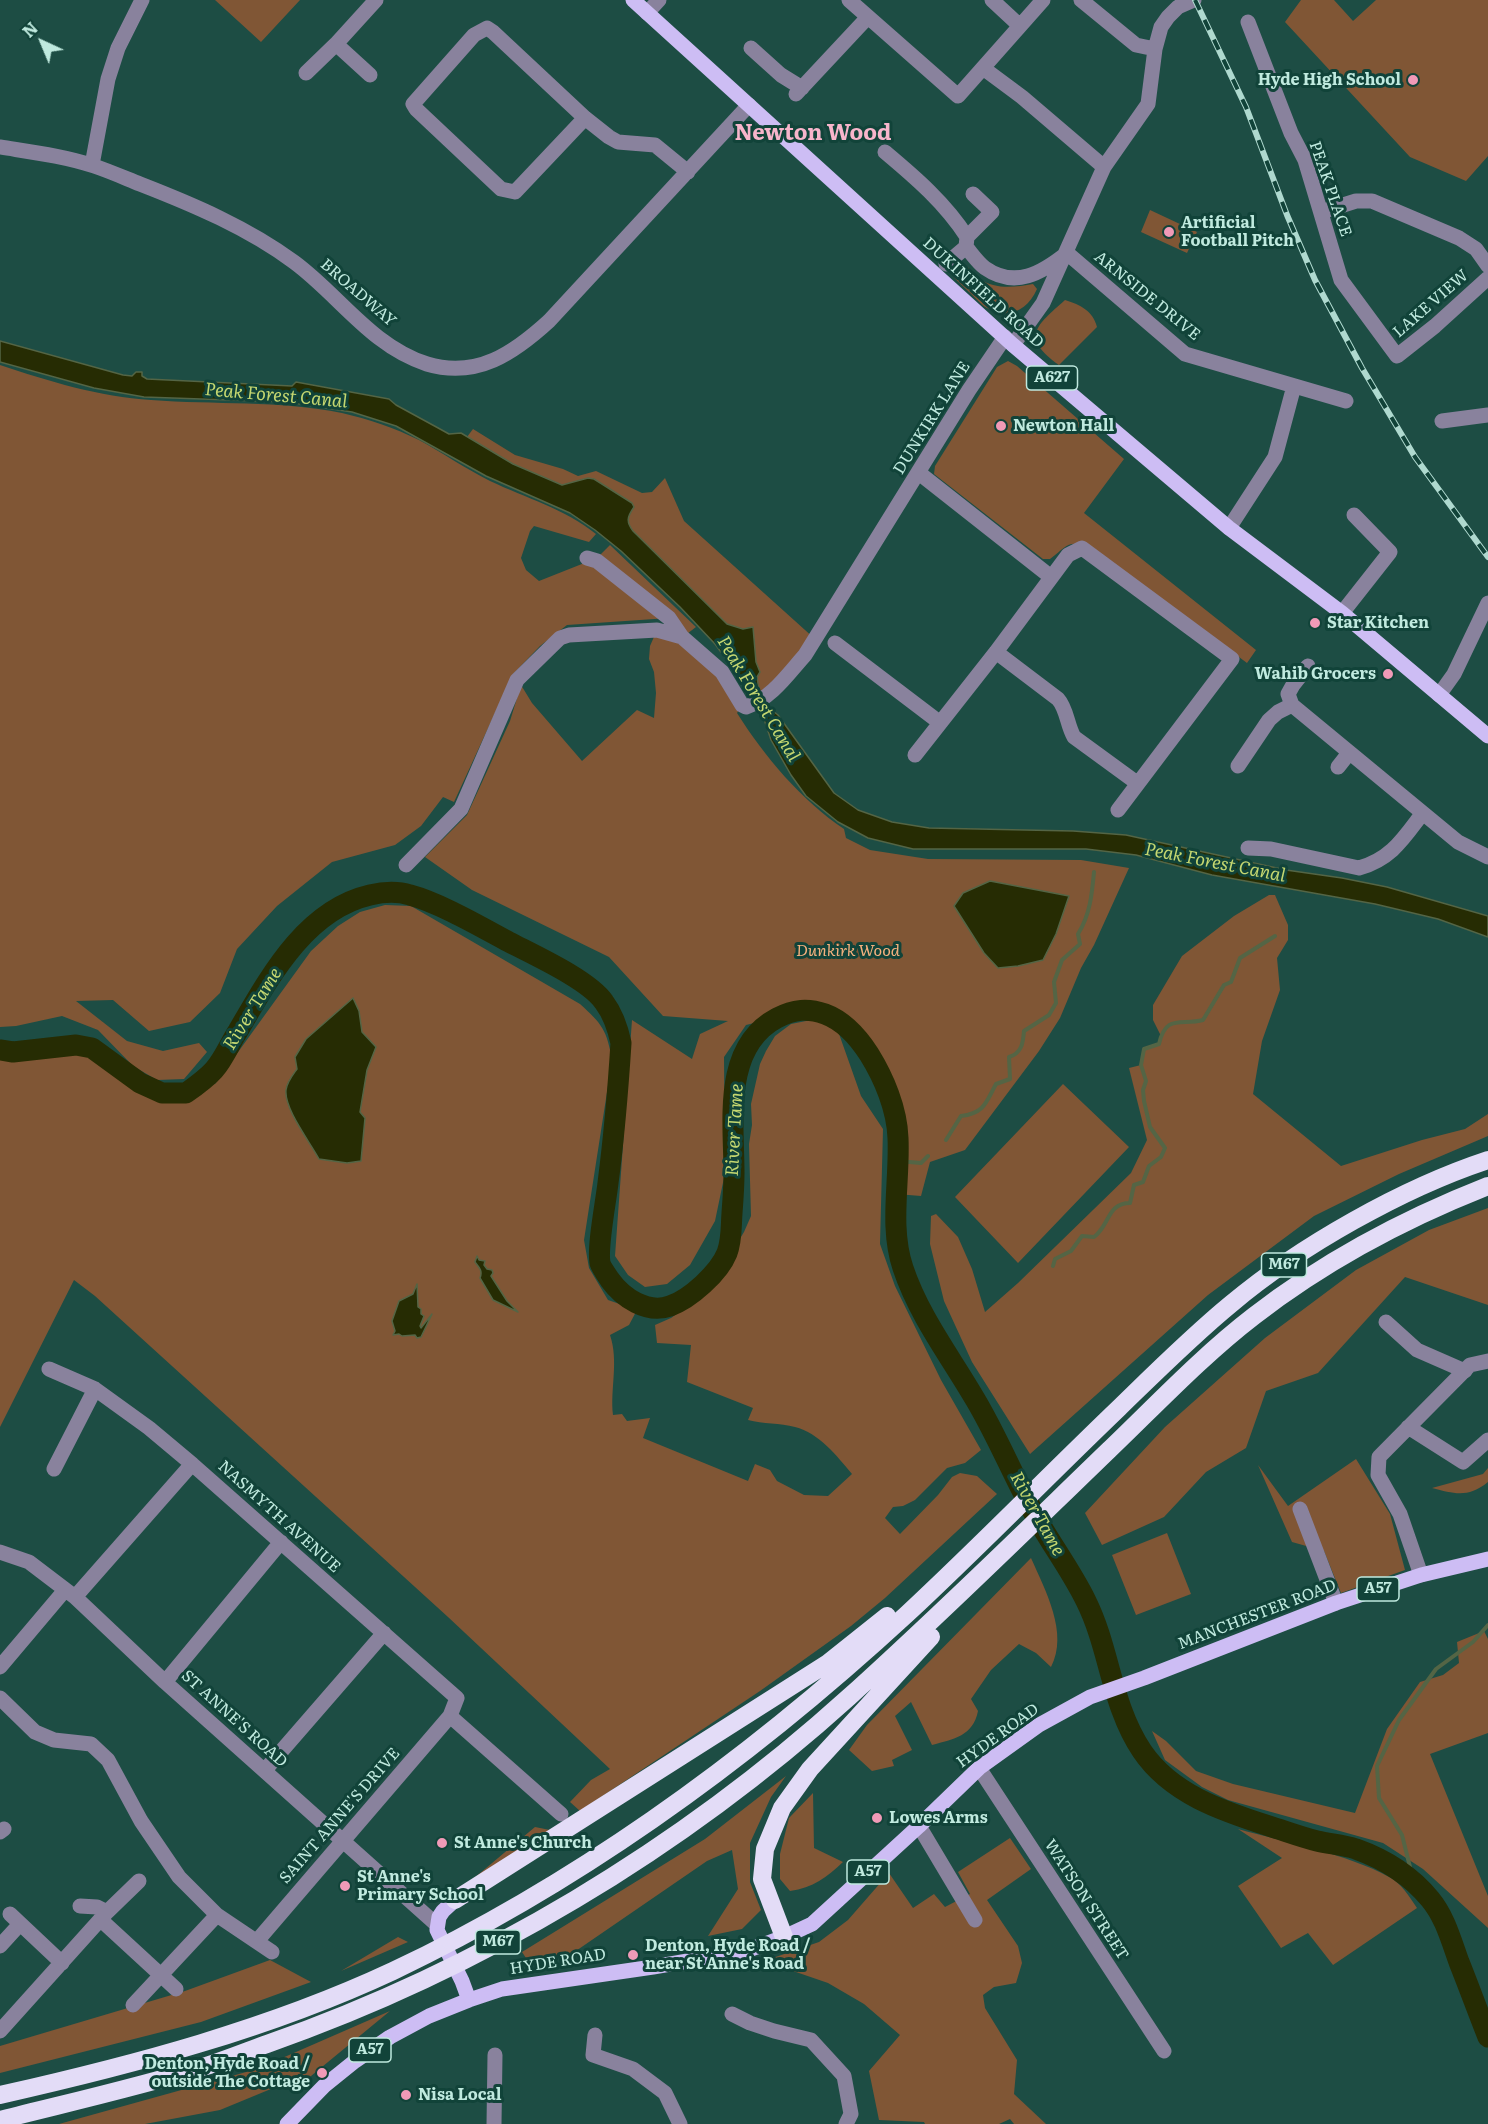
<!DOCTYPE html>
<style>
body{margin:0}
#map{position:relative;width:1488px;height:2124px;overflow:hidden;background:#1d4d44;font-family:Literata,serif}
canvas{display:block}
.north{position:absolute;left:12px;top:12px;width:60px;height:60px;-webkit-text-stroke:4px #114339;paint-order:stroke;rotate:316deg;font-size:16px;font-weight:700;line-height:24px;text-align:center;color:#c0eadf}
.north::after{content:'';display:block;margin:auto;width:21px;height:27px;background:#c0eadf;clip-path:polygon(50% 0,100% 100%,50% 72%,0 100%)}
</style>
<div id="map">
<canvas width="1488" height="2124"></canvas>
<div class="north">N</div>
</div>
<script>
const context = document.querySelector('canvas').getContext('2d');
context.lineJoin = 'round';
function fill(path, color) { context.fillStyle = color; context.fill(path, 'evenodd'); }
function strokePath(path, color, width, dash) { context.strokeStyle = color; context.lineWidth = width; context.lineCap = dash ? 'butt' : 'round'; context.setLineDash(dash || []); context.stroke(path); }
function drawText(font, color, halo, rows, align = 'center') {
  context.font = font + ' Literata,serif'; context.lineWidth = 6; context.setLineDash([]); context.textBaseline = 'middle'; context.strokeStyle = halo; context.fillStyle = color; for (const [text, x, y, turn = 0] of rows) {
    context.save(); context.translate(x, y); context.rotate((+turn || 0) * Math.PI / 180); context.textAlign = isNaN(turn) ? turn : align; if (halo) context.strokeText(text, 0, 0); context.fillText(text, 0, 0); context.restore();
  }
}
fill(new Path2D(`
 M215 0H300L261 42Z
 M1301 0H1334L1353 21 1376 0H1488V156L1466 181 1410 157 1285 22Z
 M1150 210 1197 232 1187 253 1141 232Z
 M957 261C968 264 971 272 980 279 995 290 1016 287 1033 284L1037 289C1028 310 1008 320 987 308 981 305 975 297 969 292 961 284 953 278 947 268Z
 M1065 300C1081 305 1093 311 1097 327L1059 365C1020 337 1036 326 1065 300Z
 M1008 361 1017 366 1124 459 1084 513 1256 650 1247 663 1092 547C1066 540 1069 545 1050 559H1043L934 474 935 466 997 367Z
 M0 365C48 381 100 397 151 400 214 405 279 400 342 413 368 419 395 428 419 440 443 453 466 469 490 481 526 498 565 509 596 534L589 542 534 526 530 531 521 558 526 570 539 581 597 558 610 545 696 627 683 637 742 705 737 713C764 756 802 801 844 829L846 838 870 850 928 859 1081 860 1129 868 1094 945 1081 968 1060 1018 1039 1051 965 1150 930 1162 921 1196 896 1194 898 1132 893 1107 879 1071 867 1050 839 1019 816 1011 807 1010 746 1025 724 1057 725 1173 715 1221 690 1265 667 1284 645 1287 628 1275 615 1256 632 1020 692 1059 700 1034 728 1021 663 1016 609 957 472 890 425 857 467 815 510 721 521 685 532 703 582 761 637 710 654 718 656 693 654 672 649 659 650 646 657 630 681 637 669 618 567 625 540 646 513 674 454 802 443 797 421 826 395 845 332 862 277 906 237 949 220 993 190 1022 149 1031 113 1000 76 1001 127 1041 163 1051 199 1043 207 1052 184 1079 157 1080 133 1066 98 1030 62 1016 16 1026 0 1027Z
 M473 429 515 455 563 469 578 476 596 471 642 493 652 492 665 478 684 521 815 639 759 700 752 687 610 524 458 449Z
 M1269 895H1275L1288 925V940L1277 958 1280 990 1262 1041 1253 1094 1341 1166 1422 1140 1465 1129 1488 1114V1136L1399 1174 1314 1216 1208 1295 1030 1454 972 1362 944 1301 930 1244 931 1216 936 1214 958 1237 972 1269 985 1312 1018 1283 1131 1173 1147 1140 1129 1068 1141 1065 1144 1049 1159 1044 1161 1036 1153 1020V1005L1182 956 1234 916Z
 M385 905 411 906 580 1004C602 1024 607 1030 612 1060L584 1240 589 1268 608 1300 637 1310 629 1325 610 1335C619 1362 610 1388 613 1415L622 1414 627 1421 650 1418 643 1438 748 1481 755 1464 770 1470 777 1481 804 1495 828 1496 852 1474C837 1456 819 1433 795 1427 780 1423 763 1424 748 1420L753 1408 687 1382 691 1345 657 1343 655 1325 671 1318 685 1308 715 1280 744 1232 751 1216 749 1144 752 1125 751 1104 760 1064 766 1051 775 1036 791 1024 806 1021H821L838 1031 861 1096 883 1129 880 1244 895 1286 941 1380 981 1450 965 1463 947 1468 915 1500 903 1506 893 1507 885 1518 900 1534 938 1495 952 1477 960 1473 977 1476 997 1494 885 1598 851 1626 760 1691 580 1811 570 1802 591 1780 610 1769 448 1617 95 1296 74 1280 0 1427V1050L13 1052 76 1045 92 1048 140 1083 162 1093H186L196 1085 215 1084 311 951 338 926 360 912Z
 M1063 1084 1129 1147 1018 1263 955 1197Z
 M1488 1208V1305L1405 1277 1318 1373 1266 1391 1246 1448 1206 1472 1164 1517 1102 1545 1085 1513 1165 1427 1265 1338 1356 1270 1429 1230Z
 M1356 1459 1390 1514 1405 1570 1341 1593 1324 1551 1292 1542 1258 1465 1288 1506Z
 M1488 1468V1482C1468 1498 1455 1494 1432 1488L1483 1474Z
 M1167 1533 1191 1594 1136 1615 1112 1555Z
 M1031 1558C1045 1590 1069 1633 1051 1667L1036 1653 1019 1644 991 1670 971 1699 978 1711C973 1736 954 1739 932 1745L911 1702 895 1716 912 1750 892 1760 894 1766 872 1771 849 1750 867 1725Z
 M1484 1631 1488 1639V1733L1430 1754 1488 1896V1928L1423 1869 1383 1843 1228 1800 1202 1787 1165 1760 1152 1731 1166 1741 1196 1771 1233 1784 1355 1813 1387 1729 1420 1682 1443 1675 1459 1663 1457 1642Z
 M786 1776 771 1797 750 1843V1882L761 1910 742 1929 708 1936 738 1889 732 1850 707 1861 570 1955 526 1958 522 1952 705 1839Z
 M813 1793 814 1848 843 1862C827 1877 813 1888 790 1891L780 1879V1854L789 1818Z
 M535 1827 550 1830 473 1879Z
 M1238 1829C1284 1842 1348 1854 1389 1877 1401 1883 1409 1896 1417 1908L1333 1965 1308 1933 1281 1948 1238 1886 1282 1858Z
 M1010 1838 1031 1869 987 1900 1018 1946 1022 1963 1016 1983 994 1987 983 1995 985 2008 1017 2060 1014 2094 1046 2124H1014L1010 2119 999 2124H925L924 2122 879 2120 869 2071 900 2035 864 2004 828 1983 764 1961 819 1942 848 1920 889 1873 913 1908 934 1894 945 1907 970 1894 958 1872Z
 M398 1937 408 1942 341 1971Z
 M270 1960 311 1982 201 2022 0 2073V2046L185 1991Z
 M390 2011 311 2076 298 2091 293 2086 283 2084 220 2110 145 2124H59L257 2069Z`), '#805635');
const water = new Path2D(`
 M0 341 123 375 132 376 136 372H142V376L147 379 292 386 296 382 389 399 396 405 440 429 449 434 461 433 513 464 562 485 588 478 594 479 632 503 634 507C627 517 626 522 633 531L727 624 743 629 753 627 756 662 760 672 757 677 759 690 769 708 778 715 834 793 858 810 892 822 929 828 1073 831 1126 835 1286 870 1342 878 1387 887 1488 916V937L1438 919 1375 904 1212 875 1136 855 1086 849H913L868 838 838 822 806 796 791 775 771 740 761 710 752 694 715 644 680 607 621 551 595 530 570 513 486 476 396 426 352 412 287 402 144 397 94 388 0 362Z
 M990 881 1069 896 1056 934 1043 960 1018 966 998 968 984 953 954 906 963 893Z
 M353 998 359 1011 362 1032 376 1047 367 1070 360 1112 365 1118 361 1161 347 1163 319 1159C310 1142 284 1109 286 1090 287 1082 292 1076 297 1069L295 1057 306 1039Z
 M477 1256 479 1260 485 1261 484 1265 487 1269 492 1270 493 1273 491 1276 507 1301 518 1312 493 1300 480 1278C483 1271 479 1267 475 1262Z
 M417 1284 418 1307 421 1309V1314L424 1316 420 1326 421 1328 432 1314 421 1337 417 1338 415 1335 402 1336 399 1334 393 1335 395 1331 392 1321 399 1301 413 1294Z`);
fill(water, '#262c03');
strokePath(water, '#546545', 1.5);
strokePath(new Path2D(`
 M946 1140 961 1116C985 1113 986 1102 996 1084L1010 1079 1009 1057C1022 1053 1023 1043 1024 1031L1049 1015 1056 1003 1054 982 1062 960 1080 944 1078 934C1090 915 1092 894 1094 872
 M898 1161 921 1163 928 1156
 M1053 1266 1055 1259 1071 1251 1082 1236 1094 1237C1110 1225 1107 1203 1130 1203L1134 1185 1143 1182 1149 1166 1161 1157 1165 1148 1150 1127 1144 1101 1143 1090 1146 1081 1141 1065 1144 1049 1159 1044C1166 1013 1182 1026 1203 1020L1224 985 1231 982 1240 958 1275 936
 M1414 1883 1402 1835 1379 1798 1377 1766 1399 1720 1436 1669 1473 1642 1488 1625`), '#546545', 4);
strokePath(new Path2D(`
 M0 1050 13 1052 76 1045 92 1048 140 1083 162 1093H186C196 1086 206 1079 214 1070 224 1059 230 1043 238 1031 269 978 305 910 370 895 383 892 397 891 410 895 440 903 481 927 509 942 534 955 589 980 604 1002 613 1014 618 1029 621 1043 618 1090 614 1137 608 1183 606 1201 597 1247 600 1263 601 1267 608 1277 610 1280 623 1298 647 1314 670 1306 690 1299 719 1273 727 1253 732 1240 731 1226 732 1213 733 1200 734 1186 734 1173 734 1122 722 1047 777 1018 794 1009 808 1008 825 1014 844 1021 858 1037 869 1054 884 1078 897 1109 898 1138 900 1182 889 1226 903 1268 919 1316 950 1356 975 1399 996 1434 1011 1471 1030 1506 1047 1539 1070 1568 1086 1601 1110 1649 1111 1705 1142 1751 1171 1794 1222 1811 1269 1826 1285 1831 1301 1837 1317 1841 1330 1844 1343 1845 1356 1849 1384 1859 1411 1876 1430 1899 1445 1917 1451 1940 1459 1962 1469 1987 1478 2012 1488 2037`), '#262c03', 21);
strokePath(new Path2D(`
 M849 0 958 96 1043 0
 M992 0 1020 26
 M1081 0 1136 45 1155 49
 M647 13 659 0
 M1248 22 1291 133 1305 160 1341 280 1397 356 1435 326 1488 278
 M751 48 781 75 802 88
 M983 68 1022 97 1104 167
 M306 73 336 44
 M370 75 336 44 376 0
 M796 94 868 17
 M585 118 515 192 501 189 416 109 413 104 474 35 487 28 493 32 585 118 609 137 618 142 655 145 688 172
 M0 147C31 152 64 156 94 166 109 171 125 178 140 184 194 205 248 228 294 262 339 295 371 346 427 364 477 379 514 353 549 321L749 105
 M885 152C916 178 945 203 967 237
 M92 165 108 79 118 48 142 0
 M1321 212 1356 201H1372L1459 238 1476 249 1488 266
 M966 247C972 254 978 263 985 268 1015 289 1042 273 1067 253L1185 354 1346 401
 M946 264 966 247 967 237 992 212 973 194
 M1013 345 1043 303 1104 167 1148 104 1155 49 1161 27 1168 17 1178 7 1194 0
 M1442 421 1488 415
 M919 473 1051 577
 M1229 528 1275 457 1294 386
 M587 558 597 561 669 618 682 637
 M1342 613 1390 552 1354 515
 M835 643 939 722
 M996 652 1058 699C1067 709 1067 725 1074 737L1137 783
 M1439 695 1454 674 1488 603
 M1292 705 1288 694 1293 685 1308 666
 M915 755 996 652 1068 555 1082 548 1232 659 1118 810
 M1238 766 1269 720 1278 712 1292 705 1458 842 1488 857
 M1338 767 1349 753
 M1248 848 1271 849 1359 868C1391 859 1403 839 1422 814
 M406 865 461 809 517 680 560 638 569 635 657 630 682 637 722 672 742 705 746 707C771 699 788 674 805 655L969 390 1005 337
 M1386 1322 1417 1350 1465 1371
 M49 1369 95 1389 149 1428 192 1464 457 1698 450 1716 257 1941
 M1408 1427 1463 1462 1488 1440
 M54 1469 95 1389
 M1300 1509 1336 1603
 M0 1552 29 1562 75 1597 165 1682 437 1925
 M1421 1575 1400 1514 1378 1475 1379 1457 1470 1365 1488 1361
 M75 1597 192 1464
 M0 1667 65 1590
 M165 1682 281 1542
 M0 1698 35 1732 54 1740 91 1744 108 1760 141 1821 179 1877 217 1915 272 1952
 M450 1716 561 1814
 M979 1768 1164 2051
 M265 1770 384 1633
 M919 1826 975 1920
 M0 1832 4 1829
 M80 1906 97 1907 107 1912
 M10 1914 62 1963
 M101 1920 176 1989
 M0 1946 20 1924
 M133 2005 217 1915
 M732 2014 750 2023 774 2031 811 2040 844 2076 851 2114 846 2124
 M0 2031 107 1912 139 1881
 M595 2035 593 2055 633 2069 665 2093 680 2124
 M494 2124 495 2055`), '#89829d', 15);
strokePath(new Path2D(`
 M633 0 1013 345 1229 528 1342 613 1488 736
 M455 1900 443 1911 439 1917 437 1930 462 1981 469 2000
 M287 2124 324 2086 355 2061 390 2037 429 2016 469 2000 502 1989 653 1967 746 1951 784 1937 812 1924 919 1826 979 1768 1039 1725 1090 1697 1144 1678 1336 1603 1421 1575 1488 1559`), '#cdbdf4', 15);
strokePath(new Path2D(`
 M455 1900 828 1663 887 1616
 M784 1937 762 1879 765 1849 782 1808 810 1769 931 1637
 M0 2095C133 2065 269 2029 393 1971 583 1881 753 1756 907 1614 979 1547 1048 1476 1119 1408 1156 1372 1192 1336 1231 1304 1300 1246 1403 1188 1488 1160
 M0 2120C67 2103 134 2088 200 2068 223 2061 245 2052 267 2044 481 1969 681 1849 849 1697 938 1617 1023 1533 1109 1450 1156 1405 1202 1356 1254 1316 1325 1261 1404 1219 1488 1186`), '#e3dcf7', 18);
const rail = new Path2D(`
 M1195 0 1246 107 1287 215 1315 280 1362 368 1415 457 1488 557`);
strokePath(rail, '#afd9cf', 6);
strokePath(rail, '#114339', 4, [11]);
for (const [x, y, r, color] of [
 [1413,80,6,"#f09ab7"],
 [1169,232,6,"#f09ab7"],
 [1001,426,6,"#f09ab7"],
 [1315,623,6,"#f09ab7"],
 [1388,674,6,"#f09ab7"],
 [877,1818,6,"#f09ab7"],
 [442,1843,6,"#f09ab7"],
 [345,1886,6,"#f09ab7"],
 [633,1955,6,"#f09ab7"],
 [322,2073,6,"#f09ab7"],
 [406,2095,6,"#f09ab7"]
]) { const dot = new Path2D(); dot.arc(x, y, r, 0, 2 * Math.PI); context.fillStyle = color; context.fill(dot); strokePath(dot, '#114339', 2); }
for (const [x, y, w] of [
 [1052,378,51],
 [1284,1265,45],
 [1378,1589,42],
 [868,1872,42],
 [498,1942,45],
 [370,2050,42]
]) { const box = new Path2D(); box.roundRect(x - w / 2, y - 12, w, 24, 4.5); context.fillStyle = '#114339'; context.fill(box); strokePath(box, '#c0eadf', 1.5); }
drawText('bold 15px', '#c0eadf', null, [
 ["A627",1052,378],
 ["M67",1284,1265],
 ["A57",1378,1589],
 ["A57",868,1872],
 ["M67",498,1942],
 ["A57",370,2050]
]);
drawText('bold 16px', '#c0eadf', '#114339', [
 ["Hyde High School",1401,80,"right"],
 ["Artificial",1181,223],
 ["Football Pitch",1181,241],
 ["Newton Hall",1013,426],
 ["Star Kitchen",1327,623],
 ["Wahib Grocers",1376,674,"right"],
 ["Lowes Arms",889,1818],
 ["St Anne's Church",454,1843],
 ["St Anne's",357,1877],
 ["Primary School",357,1895],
 ["Denton, Hyde Road /",645,1946],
 ["near St Anne's Road",645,1964],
 ["Denton, Hyde Road /",310,2064,"right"],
 ["outside The Cottage",310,2082,"right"],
 ["Nisa Local",418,2095]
], 'left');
drawText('16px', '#c0eadf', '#114339', [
 ["PEAK PLACE",1330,189,71],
 ["BROADWAY",358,293,41],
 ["DUKINFIELD ROAD",983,293,42],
 ["ARNSIDE DRIVE",1147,296,39],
 ["LAKE VIEW",1431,304,-41],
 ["DUNKIRK LANE",932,418,-58],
 ["NASMYTH AVENUE",279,1517,42],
 ["MANCHESTER ROAD",1257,1615,-21],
 ["ST ANNE'S ROAD",234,1719,42],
 ["HYDE ROAD",998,1736,-36],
 ["SAINT ANNE'S DRIVE",340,1816,-49],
 ["WATSON STREET",1086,1900,57],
 ["HYDE ROAD",558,1962,-9]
]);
drawText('italic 16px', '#f6b17e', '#114339', [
 ["Dunkirk Wood",848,951]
]);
drawText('italic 18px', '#c5d770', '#114339', [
 ["Peak Forest Canal",276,396,5],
 ["Peak Forest Canal",758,699,59],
 ["Peak Forest Canal",1215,863,11],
 ["River Tame",253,1009,-58],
 ["River Tame",735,1130,-87],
 ["River Tame",1037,1514,61]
]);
drawText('bold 22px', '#f7b5cb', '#114339', [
 ["Newton Wood",813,134]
]);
</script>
